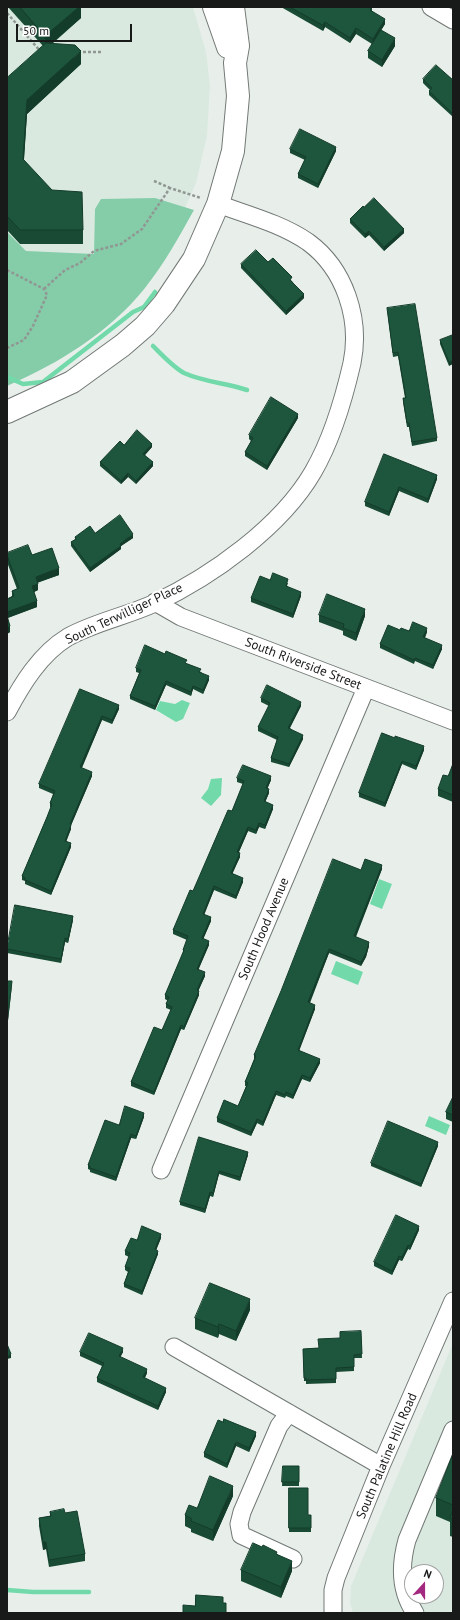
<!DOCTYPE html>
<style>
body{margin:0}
#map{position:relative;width:460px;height:1620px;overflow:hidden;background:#e8efeb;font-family:"PT Sans",sans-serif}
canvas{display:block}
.frame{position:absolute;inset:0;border:8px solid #171a18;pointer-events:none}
.north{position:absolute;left:404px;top:1564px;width:40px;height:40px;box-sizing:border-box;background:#fff;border:1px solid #a2a3a3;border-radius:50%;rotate:21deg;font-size:11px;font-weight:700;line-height:16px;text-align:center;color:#171a18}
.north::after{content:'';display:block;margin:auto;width:14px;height:18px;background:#a32980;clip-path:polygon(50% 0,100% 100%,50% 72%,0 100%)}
.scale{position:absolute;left:16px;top:24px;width:116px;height:18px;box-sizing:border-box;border:2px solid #171a18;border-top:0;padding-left:5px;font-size:12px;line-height:14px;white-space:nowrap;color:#171a18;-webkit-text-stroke:3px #fff;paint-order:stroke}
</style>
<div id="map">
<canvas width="460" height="1620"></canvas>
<div class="frame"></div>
<div class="north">N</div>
<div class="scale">50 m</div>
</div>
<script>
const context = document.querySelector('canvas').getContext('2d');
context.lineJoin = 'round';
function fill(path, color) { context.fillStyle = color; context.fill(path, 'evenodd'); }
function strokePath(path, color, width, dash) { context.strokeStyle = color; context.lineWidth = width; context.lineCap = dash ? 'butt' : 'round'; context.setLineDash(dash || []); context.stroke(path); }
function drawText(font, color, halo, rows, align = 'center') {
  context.font = font + ' "PT Sans",sans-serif'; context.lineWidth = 4; context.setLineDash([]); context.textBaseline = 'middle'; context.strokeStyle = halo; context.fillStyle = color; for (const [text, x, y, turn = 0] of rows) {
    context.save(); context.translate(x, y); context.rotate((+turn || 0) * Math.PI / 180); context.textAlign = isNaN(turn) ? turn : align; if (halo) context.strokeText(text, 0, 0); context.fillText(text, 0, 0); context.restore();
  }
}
fill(new Path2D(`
 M7 7H193L206 52 210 86 207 136 196 183 167 249 134 294 7 258Z
 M453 1343V1613H353L350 1603 351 1586ZM412 1572H436V1596H412Z`), '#d9e9e0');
fill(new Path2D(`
 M155 198 194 210C179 237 164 264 145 288 109 333 59 363 7 386V232L26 251 94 254 95 209 101 199Z`), '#85cda9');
fill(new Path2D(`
 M182 700 190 703 183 719 176 722 156 710 160 701 175 704Z
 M222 778 221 795 211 806 201 798 208 789 211 779Z
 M379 879 392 884 382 909 370 904Z
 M336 961 363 972 358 985 331 974Z
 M429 1116 450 1125 446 1135 425 1126Z`), '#72daaa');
strokePath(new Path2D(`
 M153 346C162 355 173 367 184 373 204 382 226 383 247 390
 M7 377 23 384 43 382 133 312 144 307 155 292
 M7 1590 33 1592H89`), '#72daaa', 4.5);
const minor = new Path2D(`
 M431 7 453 20
 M155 602 181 617 453 721
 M7 712C22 684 40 654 68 637 95 622 127 616 155 603 212 576 281 527 313 472 331 441 344 398 352 363 361 319 345 269 308 242 282 224 248 215 218 204
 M161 1170 366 688
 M174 1347 381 1466
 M289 1413 279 1426 242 1512 239 1524 241 1535 293 1559
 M333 1613V1590L336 1578 381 1466 453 1301
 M415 1613C400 1591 400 1565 407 1540L453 1430`);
const major = new Path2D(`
 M214 7 228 47
 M7 412 72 382 123 345 145 326 164 304 194 259 218 204 233 151 238 96 235 63 238 46 233 7`);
strokePath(minor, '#727975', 19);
strokePath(major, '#727975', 24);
strokePath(new Path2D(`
 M7 13 41 52
 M78 52H103
 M154 181 170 188
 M7 270 44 289 47 295 33 326 24 340 7 348
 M44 289 65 270 80 263 94 251 121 244 142 229 170 188 201 198`), '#919793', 2.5, [3, 2]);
strokePath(minor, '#fff', 17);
strokePath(major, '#fff', 22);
fill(new Path2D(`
 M8 7H81V18L52 44 81 64 27 114 24 160 83 230V244H20L7 230V78L43 46Z
 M281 7H372V11L385 24 381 30 395 46 382 67 368 58V51L372 44 356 34 350 43 325 27 323 31Z
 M423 79 453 80V121V117L429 95V91L430 90 423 83Z
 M290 149 336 151 318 188 298 178V174L305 160 290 153Z
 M364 207 404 233 384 251 369 235 365 238 350 223V219Z
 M268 262 292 281 304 298 286 315 241 268V264Z
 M387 308 437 438V441L412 446 409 427H407L403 402V398H405L398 356 393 357Z
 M453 335 449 366 440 344V340Z
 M298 418 267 470 245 456V452L251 441 249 439V435Z
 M124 445 152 447 145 455 153 466 136 484 128 477 121 484 100 466V462Z
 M384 454 437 479 428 503 399 491 389 516 365 506V502Z
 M95 533 133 538 121 546V549L90 572 71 546V542L75 540V537Z
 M7 553 32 555 59 575 37 583 38 590 34 592 37 607 8 618 10 632 7 634V599L12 596V591L17 589 7 562Z
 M270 580 288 583 287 586 301 596 293 618 251 602V598Z
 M319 615 365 616 356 641 343 635V631L319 622Z
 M400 630 427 632 425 638 442 649 433 669 415 661 414 664 380 648V644Z
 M187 664 201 672 209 680 203 694 193 689 191 696 166 685 155 710 130 699V696L139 673 136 672V668Z
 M80 689 119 709 112 724 102 720 82 768 92 776 71 825V829L66 841 71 847 51 895 25 884V881L22 880V876L47 817 51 807H50V803L53 794 39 788V784Z
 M261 698 301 706 290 728 303 739 289 767 271 762V758L277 740 258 731V727L269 706 261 702Z
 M382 733 424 750 416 770 402 764 385 807 359 797V793Z
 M453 764V802L438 796V789L448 776Z
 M237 778 271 780 267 789 269 793 265 802 273 809 265 829 259 827 256 834 248 831 239 852 240 857 232 873 243 882 236 899 214 890 204 914 211 921 203 939 209 945 198 970 205 976 198 991 199 995 184 1030 181 1029 154 1095 131 1086V1082L162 1030 171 1010 166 1008V1004L168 1001 165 999V995L183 954V950L187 940 173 934V930L193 891 232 811 243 784 237 782Z
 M382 869 356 937 369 946 366 957 361 966 329 953 310 1003 315 1009 299 1050 320 1063 310 1082 302 1079 293 1099 286 1096 285 1098 276 1095 263 1126 257 1123 251 1136 217 1122V1118L238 1106 246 1086H245V1082L254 1059V1055L361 870Z
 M73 920 68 943 65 942 61 963 7 953V949Z
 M453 1097V1122L446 1119V1112Z
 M144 1117 136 1139 131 1138 116 1181 90 1172V1170L88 1169V1165L119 1125Z
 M199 1137 248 1155 240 1181 219 1174 213 1197 210 1196 205 1213 180 1205V1202Z
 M438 1146 421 1187 371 1166V1163Z
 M419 1230 410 1250 408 1249 402 1261 399 1260 392 1275 374 1266V1262Z
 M161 1238 156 1250 158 1254 142 1295 124 1287V1284L128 1272 125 1270V1267L129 1257 125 1255V1251L137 1240Z
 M250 1310 236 1341 219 1334 218 1338 195 1329V1318Z
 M361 1331 362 1358H354V1371L336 1372V1383L306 1384V1381H304L303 1349 319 1348 340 1338Z
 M80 1352H123L120 1357 147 1373 145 1378 166 1392 158 1410 97 1382V1378L102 1366 80 1356Z
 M256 1436 249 1452 236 1446 227 1468 204 1457V1453Z
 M453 1454V1537L450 1536V1522L436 1516V1498Z
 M283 1466H299V1486H282Z
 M289 1488 308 1515H311V1532H289Z
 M233 1496 213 1541 191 1532V1529L185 1526V1515L197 1508Z
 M50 1512 65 1513 85 1554V1561L49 1567 46 1549 43 1550 39 1526V1518L50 1516Z
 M277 1554 292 1571 281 1598 241 1581V1570Z`), '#194a34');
fill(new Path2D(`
 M79 7H81V18L45 49V36Z
 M385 19V24L373 44V39Z
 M325 22V27L323 31V25Z
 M356 28V34L350 43V38Z
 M395 38V46L382 67V60Z
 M81 51V64L27 114 23 172V159L27 100Z
 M336 147V151L318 188V184Z
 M404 229V233L384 251V247Z
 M369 231V235L365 238V234Z
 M304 294V298L286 315V311Z
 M453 360V364L449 366V362Z
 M298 414V418L267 470V466Z
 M152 444V447L143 457V454Z
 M153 462V466L136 484V481Z
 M128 473V477L121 484V481Z
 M437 475V479L428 503V499Z
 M399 487V491L389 516V512Z
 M133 534V538L121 546V549L90 572V568L120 544Z
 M59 568V575L36 583V577Z
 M38 584V590L32 593V586Z
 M301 592V596L293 618V614Z
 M37 601V607L7 618V612Z
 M365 609V616L356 641V633Z
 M10 626V632L7 634V628Z
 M427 628V632L423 641V637Z
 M442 645V649L433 669V665Z
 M209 676V680L203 694V690Z
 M166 681V685L155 710V706Z
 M193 686V689L191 696V692Z
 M301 702V706L288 731V728Z
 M119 705V709L112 724V720Z
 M102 716V720L80 771V767Z
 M303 735V739L289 767V764Z
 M424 746V750L416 770V766Z
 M402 761V764L385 807V803Z
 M92 772V776L70 828V824Z
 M271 776V780L266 792V788Z
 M269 789V793L264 805V801Z
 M273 805V809L265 829V825Z
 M259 823V827L256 834V830Z
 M71 825V829L65 845V841Z
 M248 827V831L237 856V852Z
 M71 843V847L51 895V891Z
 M240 853V857L231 877V873Z
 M382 865V869L354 940V936Z
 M243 878V882L236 899V896Z
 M214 886V890L203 918V914Z
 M73 916V920L68 943V939Z
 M211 917V921L202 942V938Z
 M65 938V942L61 963V959Z
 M209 941V945L197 973V969Z
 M369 942V946L366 957 361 966V962Z
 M329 949V953L308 1006V1002Z
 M205 972V976L197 994V990Z
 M12 981V985L7 1029V1025Z
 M199 991V995L184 1030V1027Z
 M315 1005V1009L298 1054V1050Z
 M181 1025V1029L154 1095V1092Z
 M320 1059V1063L310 1082V1078Z
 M302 1075V1079L293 1099V1095Z
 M276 1091V1095L263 1126V1122Z
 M144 1113V1117L136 1139V1136Z
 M257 1119V1123L251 1136V1132Z
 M131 1134V1138L116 1181V1177Z
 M438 1142V1146L421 1187V1184Z
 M248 1152V1155L240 1181V1177Z
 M219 1171V1174L213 1197V1193Z
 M210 1192V1196L205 1213V1209Z
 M419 1226V1230L410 1250V1246Z
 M161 1234V1238L155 1253V1249Z
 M408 1245V1249L402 1261V1257Z
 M158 1251V1254L142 1295V1291Z
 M399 1256V1260L392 1275V1271Z
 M250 1299V1310L236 1341V1331Z
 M219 1324V1334L218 1338V1327Z
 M123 1348V1352L119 1360V1356Z
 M11 1354V1358L7 1359V1356Z
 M147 1369V1373L143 1381V1377Z
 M166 1388V1392L158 1410V1406Z
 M256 1432V1436L249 1452V1448Z
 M236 1442V1446L227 1468V1464Z
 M233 1486V1496L213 1541V1530Z
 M43 1542H46V1549L43 1550Z
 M292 1561V1571L281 1598V1587Z`), '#143c2b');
const building = new Path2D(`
 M20 7H79L45 36Z
 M290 7H372L370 10 385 19 373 39 356 28 350 38 325 22 323 25Z
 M381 30 395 38 382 60 368 51Z
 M46 43 75 45 81 51 27 100 23 159 52 190 82 192 83 230H20L7 216V78Z
 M436 65 453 80V114L429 91 432 88 423 79Z
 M300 129 336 147 318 184 298 174 306 157 290 149Z
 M374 198 404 229 384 247 369 231 365 234 350 219 363 206 364 207Z
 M256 250 268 262 273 258 292 277 290 280 304 294 286 311 241 264Z
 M415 304 437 438 412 442 409 423H407L403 398H406L398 352 393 353 387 308Z
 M453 335V360L449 362 440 340Z
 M271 397 298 414 267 466 245 452 253 438 249 435Z
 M137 430 152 444 143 454 153 462 136 481 128 473 121 481 100 462 120 441 124 445Z
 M384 454 437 475 428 499 399 487 389 512 365 502Z
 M120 515 133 534 120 544 121 546 90 568 71 542 76 539 75 537 90 526 95 533Z
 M28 545 32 555 52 548 59 568 36 577 38 584 32 586 37 601 7 612V599L14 596 12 591 19 588 7 555V553Z
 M273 573 288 579 286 586 301 592 293 614 251 598 260 576 270 580Z
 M327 594 365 609 356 633 343 628 344 624 319 615Z
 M7 616 10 626 7 628Z
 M413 622 427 628 423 637 442 645 433 665 415 658 414 660 380 644 388 625 400 630 401 628 409 631Z
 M145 645 165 654 166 651 187 660 185 663 201 669 199 672 209 676 203 690 193 686 191 692 166 681 155 706 130 696 141 670 136 668Z
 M267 685 301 702 288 728 303 735 289 764 271 758 278 737 258 727 270 703 261 698Z
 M80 689 119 705 112 720 102 716 80 767 92 772 70 824 71 825 65 841 71 843 51 891 25 880V878L22 876 47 817 52 804 50 803 55 791 39 784Z
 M382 733 395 738V736L424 746 416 766 402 761 385 803 359 793Z
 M453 764V795L438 789 443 775 448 776Z
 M243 765 271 776 266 788 269 789 264 801 273 805 265 825 259 823 256 830 248 827 237 852 240 853 231 873 243 878 236 896 214 886 203 914 211 917 202 938 209 941 197 969 205 972 197 990 199 991 184 1027 181 1025 154 1092 131 1082 154 1027 162 1030 172 1007 166 1004 169 997 165 995 184 950H183L188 936 173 930 190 890 193 891 228 810 232 811 244 781 237 778Z
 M333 859 361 870 365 859 382 865 354 936 369 942 366 953 361 962 329 949 308 1002 315 1005 298 1050 320 1059 310 1078 302 1075 293 1095 286 1092 285 1095 276 1091 263 1122 257 1119 251 1132 217 1118 224 1100 238 1106 248 1083 245 1082 256 1056 254 1055 281 991Z
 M15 905 73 916 68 939 65 938 61 959 7 949Z
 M7 981H12L7 1025Z
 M453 1097V1115L446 1112Z
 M125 1106 144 1113 136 1136 131 1134 116 1177 90 1168V1166L88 1165 105 1120 119 1125Z
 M388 1121 438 1142 421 1184 371 1163Z
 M199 1137 248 1152 240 1177 219 1171 213 1193 210 1192 205 1209 180 1202Z
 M396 1215 419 1226 410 1246 408 1245 402 1257 399 1256 392 1271 374 1262Z
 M142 1226 161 1234 155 1249 158 1251 142 1291 124 1284 130 1268 125 1267 130 1253 125 1251 131 1238 137 1240Z
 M210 1283 250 1299 236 1331 219 1324 218 1327 195 1318Z
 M361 1331 362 1354 354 1355V1367L336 1368V1379L306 1380V1378H304L303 1349 319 1348 318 1339 340 1338V1332Z
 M89 1333 123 1348 119 1356 147 1369 143 1377 166 1388 158 1406 97 1378 104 1363 80 1352Z
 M7 1344 11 1354 7 1356Z
 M224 1419 256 1432 249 1448 236 1442 227 1464 204 1453 218 1420 223 1422Z
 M453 1454V1505L436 1498Z
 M283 1466H299V1482H282Z
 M210 1476 233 1486 213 1530 191 1521 192 1519 185 1515 189 1505 197 1508Z
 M289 1488H308V1515H311V1528H289Z
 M64 1509 65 1513 77 1511 85 1554 49 1560 46 1542H43L39 1518 51 1516 50 1512Z
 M453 1511V1519L450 1518Z
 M253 1543 262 1547 263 1545 277 1552 276 1554 292 1561 281 1587 241 1570Z
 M196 1595 223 1597V1603H226V1613H183V1605L195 1606Z`);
fill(building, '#1d563d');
strokePath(building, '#143c2b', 1);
drawText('13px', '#171a18', '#fff', [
 ["South Terwilliger Place",124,614,-25],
 ["South Riverside Street",303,664,21],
 ["South Hood Avenue",264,929,-67],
 ["South Palatine Hill Road",387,1456,-67]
]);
</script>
